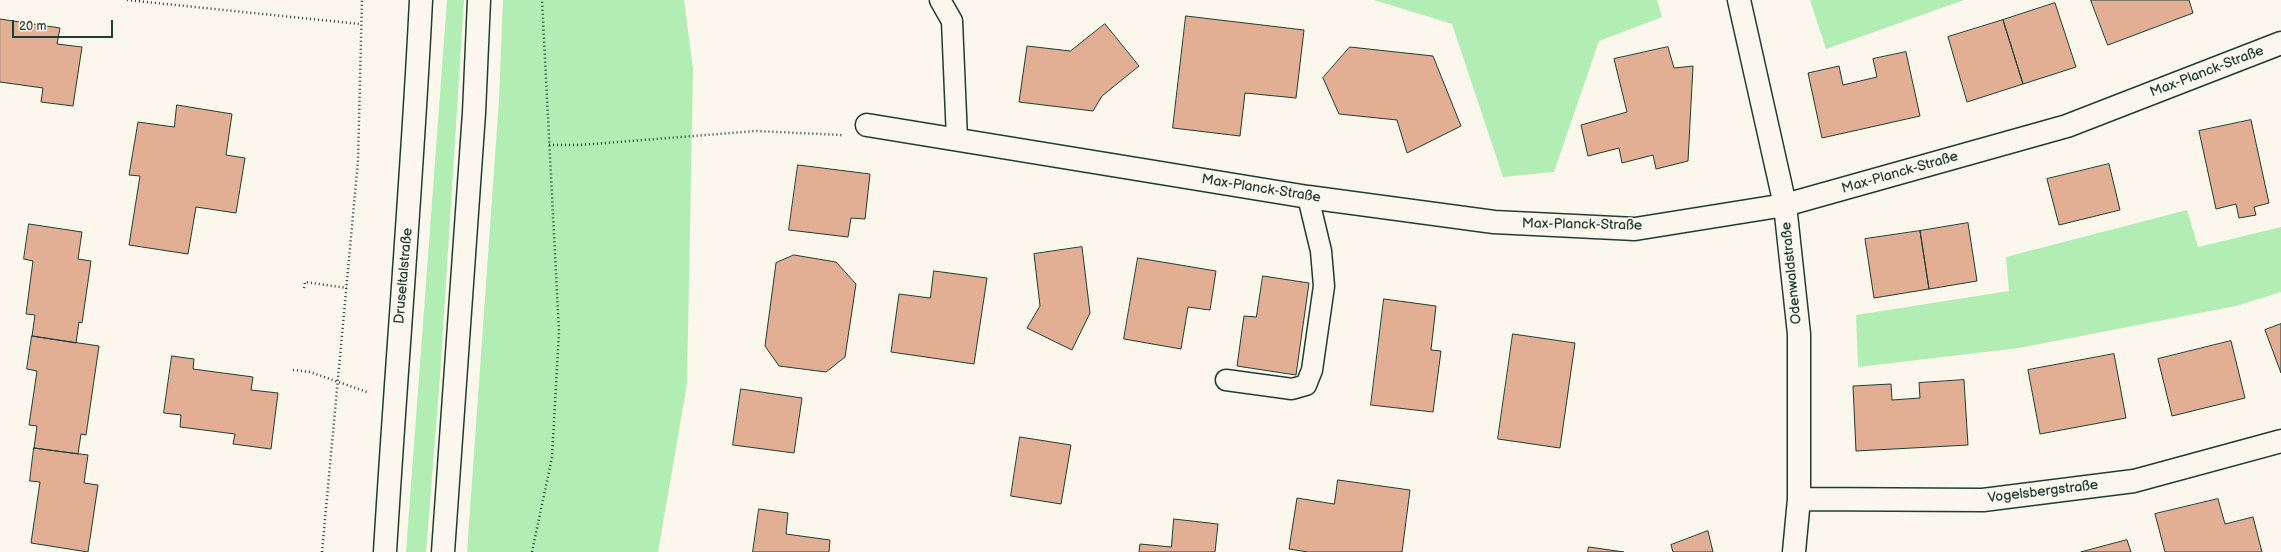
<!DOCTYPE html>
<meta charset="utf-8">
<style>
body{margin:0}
#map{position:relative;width:2281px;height:552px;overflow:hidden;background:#fbf7ec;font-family:"Balsamiq Sans",sans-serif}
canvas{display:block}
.scale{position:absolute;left:12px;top:20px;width:101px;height:18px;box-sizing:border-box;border:2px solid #1f3d34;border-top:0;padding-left:5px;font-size:12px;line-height:14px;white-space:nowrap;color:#1f3d34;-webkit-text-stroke:3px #fbf7ec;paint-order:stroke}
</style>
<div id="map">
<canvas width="2281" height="552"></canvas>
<div class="scale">20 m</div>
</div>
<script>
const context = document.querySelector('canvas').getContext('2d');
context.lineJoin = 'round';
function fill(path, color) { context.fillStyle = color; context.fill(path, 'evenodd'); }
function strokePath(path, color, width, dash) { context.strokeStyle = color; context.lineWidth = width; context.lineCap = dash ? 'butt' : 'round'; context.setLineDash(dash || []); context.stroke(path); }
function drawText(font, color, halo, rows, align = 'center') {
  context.font = font + ' "Balsamiq Sans",sans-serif'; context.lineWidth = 3.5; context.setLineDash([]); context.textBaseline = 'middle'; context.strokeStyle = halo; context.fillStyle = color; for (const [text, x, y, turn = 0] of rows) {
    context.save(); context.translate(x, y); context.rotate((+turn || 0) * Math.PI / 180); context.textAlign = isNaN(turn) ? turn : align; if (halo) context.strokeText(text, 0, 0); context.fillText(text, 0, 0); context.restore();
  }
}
fill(new Path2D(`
 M447 0H464L440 377 426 552H406Z
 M503 0H684L693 69 687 384 658 552H467L499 100Z
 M1374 0H1657L1662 17 1599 41 1554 172 1503 177 1452 24Z
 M1810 0H1964L1826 49Z
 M2187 210 2198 247 2281 227V292L2236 306 2019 348 1858 367 1856 315 2009 291 2006 257Z`), '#b2eeb4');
const building = new Path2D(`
 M2091 0H2189L2193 13 2108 45Z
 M2055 3 2076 67 2023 84 2003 20Z
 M1186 16 1304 30 1296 98 1245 93 1240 136 1173 128Z
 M0 19 60 28 57 44 82 47 73 106 41 102 43 88 0 82Z
 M2003 20 2023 84 1967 102 1948 37Z
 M1105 24 1139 66 1102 96 1093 111 1019 102 1027 46 1070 51Z
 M1350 47 1433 56 1461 126 1407 153 1397 120 1339 114 1323 78Z
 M1668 47 1674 68 1693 66 1688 161 1656 169 1653 155 1622 163 1619 148 1588 156 1581 125 1627 112 1614 59Z
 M1906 52 1920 116 1822 138 1808 73 1839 66 1843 85 1877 77 1873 59Z
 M177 105 232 114 226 155 245 158 236 213 196 207 188 254 129 245 140 176 129 175 138 122 174 127Z
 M2251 120 2269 203 2254 207 2256 215 2239 218 2236 204 2216 209 2199 131Z
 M2109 164 2120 210 2059 225 2047 179Z
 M798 165 870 174 865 219 851 218 848 237 789 230Z
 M1968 223 1977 281 1929 289 1920 231Z
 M29 224 82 232 78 259 91 261 82 323 79 322 76 343 32 336 35 315 26 314 33 261 24 259Z
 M1920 231 1929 289 1874 298 1865 239Z
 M1082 247 1090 313 1072 350 1027 328 1040 306 1034 254Z
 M794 255 836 262 856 284 845 357 826 372 779 366 765 346 776 263Z
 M1138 258 1216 271 1210 310 1188 307 1181 349 1124 339Z
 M934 271 987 278 974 364 891 352 899 294 930 298Z
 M1263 276 1309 283 1296 375 1237 366 1244 316 1256 317Z
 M1384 299 1436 306 1431 350 1441 351 1433 412 1371 405Z
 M2281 324V373L2265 330Z
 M1513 334 1575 343 1560 448 1498 439Z
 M32 336 99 346 86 435 81 434 78 454 34 448 37 426 29 425 37 371 27 369Z
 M2231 341 2245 398 2172 416 2158 359Z
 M2114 354 2126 418 2040 434 2028 370Z
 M172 356 194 359 193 369 253 377 251 390 278 393 271 449 233 444 235 434 180 427 181 415 164 413Z
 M1964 380 1968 445 1856 451 1853 386 1891 384 1892 400 1920 398 1919 383Z
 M741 389 802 398 794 453 733 445Z
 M1020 437 1071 445 1061 504 1011 496Z
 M34 448 88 455 84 483 98 485 88 552 31 543 40 482 30 481Z
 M1338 480 1410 490 1402 552H1308L1289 549 1297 498 1334 504Z
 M2218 499 2225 524 2253 517 2262 552H2165L2155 514Z
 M759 509 788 513 786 534 830 540 829 552H753Z
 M1174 519 1218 524 1215 552H1139L1140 544 1171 547Z
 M1708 531 1713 552H1673L1671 545Z
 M2127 540 2131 552H2081Z
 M1589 547 1624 552H1588Z`);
fill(building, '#e2af94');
strokePath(building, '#1f3d34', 1);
const service = new Path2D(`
 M940 0 952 21 957 139
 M1226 380 1292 389 1306 385 1312 370 1324 286 1321 251 1308 197`);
const minor = new Path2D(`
 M1739 0 1785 205 1799 334V499L1794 552
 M867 125 1308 197 1494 222 1635 229 1785 205 2067 126 2281 43
 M1799 499 1983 500 2134 481 2281 441`);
const secondary = new Path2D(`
 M385 552C396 368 412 184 421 0
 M443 552 474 113 479 0`);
strokePath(service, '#1f3d34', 23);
strokePath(minor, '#1f3d34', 25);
strokePath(secondary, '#1f3d34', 25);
strokePath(new Path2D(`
 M127 0 360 24
 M549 145H580L756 131 842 135
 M304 288 305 282 347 288
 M293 370 310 372 367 392
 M322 552 358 161 362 0
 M532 552 552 457 559 332 542 0`), '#1f3d34', 2.5, [1, 3]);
strokePath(service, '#fbf7ec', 20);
strokePath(minor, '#fbf7ec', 22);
strokePath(secondary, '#fbf7ec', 22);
drawText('14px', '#1f3d34', '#fbf7ec', [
 ["Max-Planck-Straße",2207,72,-21],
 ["Max-Planck-Straße",1900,173,-16],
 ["Max-Planck-Straße",1261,189,9],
 ["Max-Planck-Straße",1582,225,1],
 ["Odenwaldstraße",1792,273,-96],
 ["Druseltalstraße",404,276,-85],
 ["Vogelsbergstraße",2043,492,-7]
]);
</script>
